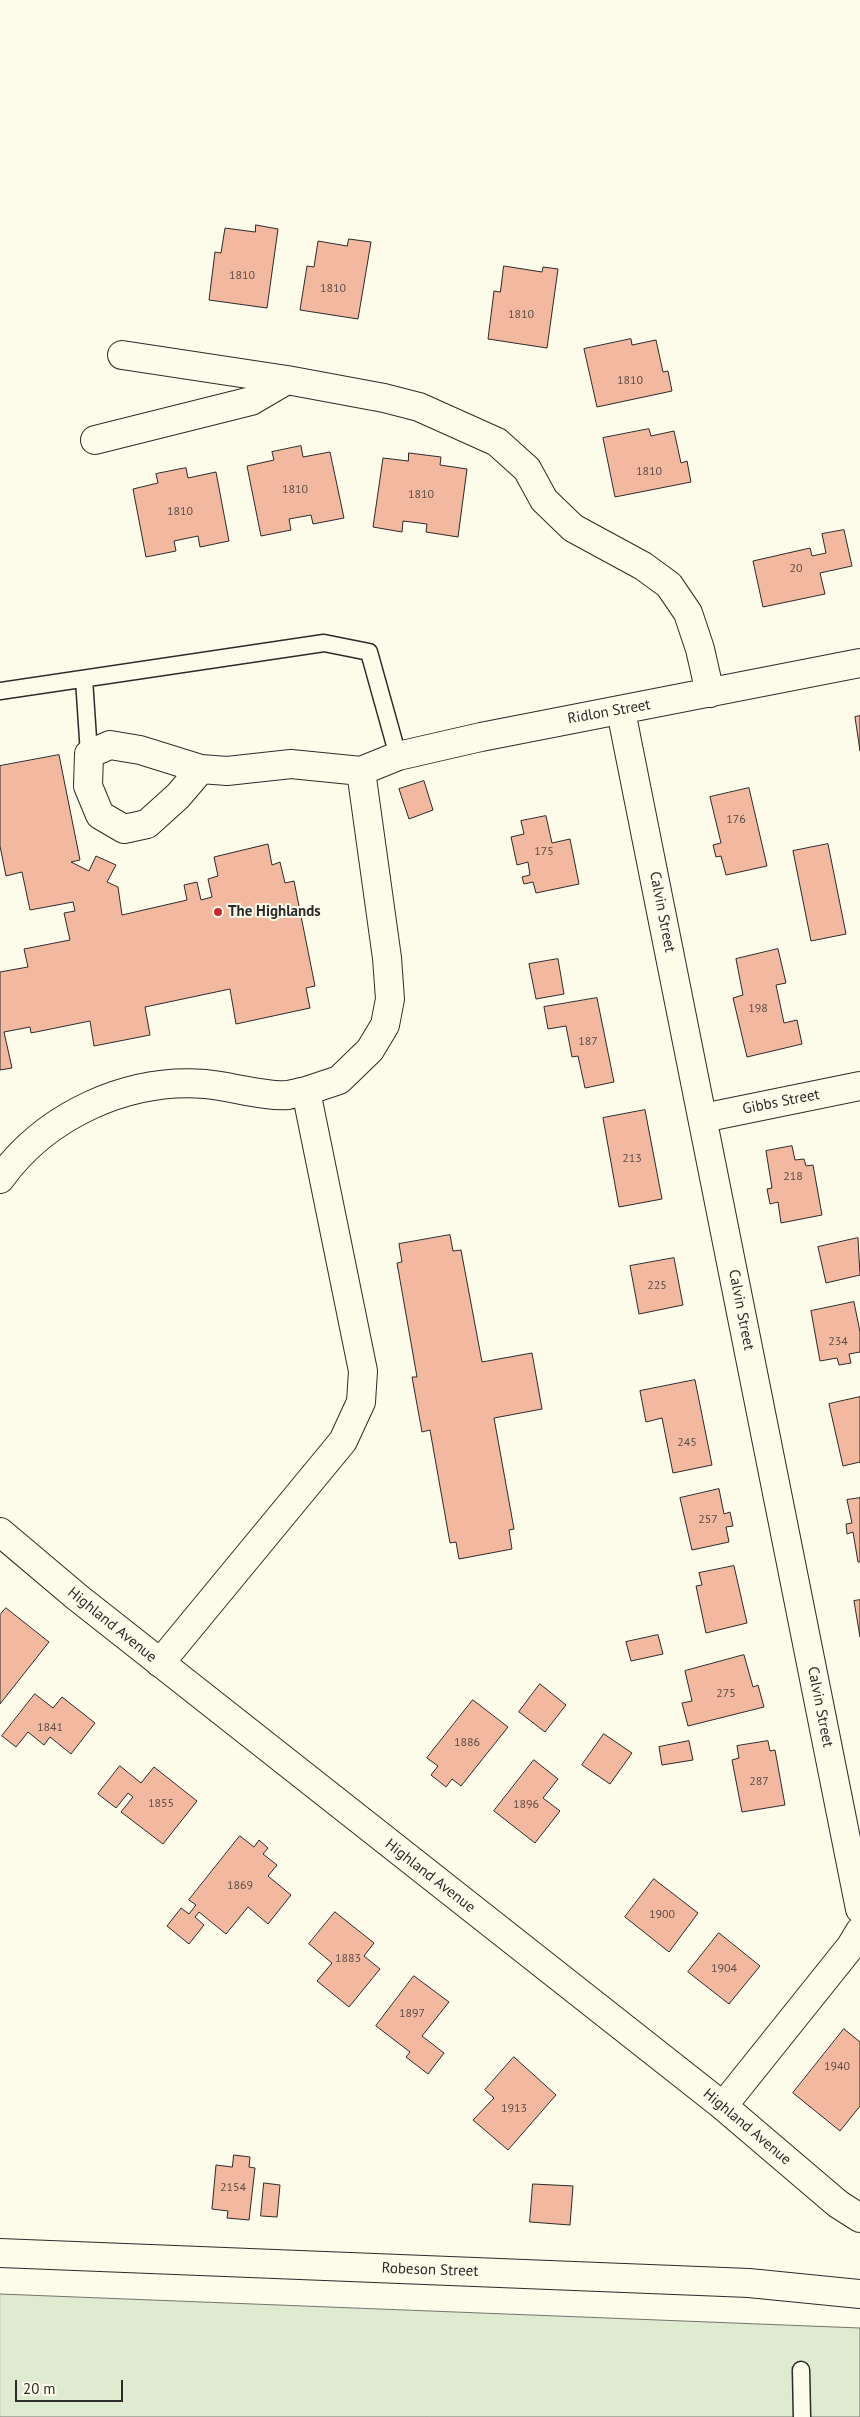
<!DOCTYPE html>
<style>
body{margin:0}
#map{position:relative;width:860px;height:2417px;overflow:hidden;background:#fdfbea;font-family:"PT Sans",sans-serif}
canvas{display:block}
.scale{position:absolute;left:15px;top:2380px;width:108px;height:22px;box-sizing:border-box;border:2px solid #2b2b2b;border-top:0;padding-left:6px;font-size:15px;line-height:18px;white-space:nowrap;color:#2b2b2b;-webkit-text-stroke:4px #fdfbea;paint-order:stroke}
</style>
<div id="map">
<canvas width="860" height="2417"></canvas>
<div class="scale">20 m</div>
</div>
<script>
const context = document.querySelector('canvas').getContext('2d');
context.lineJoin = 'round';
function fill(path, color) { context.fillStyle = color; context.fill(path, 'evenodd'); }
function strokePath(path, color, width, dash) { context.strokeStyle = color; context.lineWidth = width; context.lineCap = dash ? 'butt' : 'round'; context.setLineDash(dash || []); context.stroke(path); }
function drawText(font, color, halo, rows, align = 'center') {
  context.font = font + ' "PT Sans",sans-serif'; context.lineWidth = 4; context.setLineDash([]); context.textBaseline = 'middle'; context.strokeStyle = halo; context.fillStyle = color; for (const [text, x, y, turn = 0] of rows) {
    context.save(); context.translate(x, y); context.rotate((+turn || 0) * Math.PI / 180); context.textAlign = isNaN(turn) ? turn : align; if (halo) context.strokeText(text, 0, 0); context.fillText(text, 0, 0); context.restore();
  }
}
const green = new Path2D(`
 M0 2294 860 2328V2417H0Z`);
fill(green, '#deebd1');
strokePath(green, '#74746e', 1);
const building = new Path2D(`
 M256 225 278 229 267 308 209 300 215 252 221 253 225 228 255 232Z
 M349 239 371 242 358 319 300 310 307 266 314 267 318 241 347 246Z
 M504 266 542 272 543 267 558 269 547 348 488 339 494 291 500 292Z
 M631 339 632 345 656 340 663 372 668 371 672 391 597 407 584 349Z
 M649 429 651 436 674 431 681 463 687 461 691 482 615 497 603 438Z
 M301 446 303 457 330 452 344 518 313 524 311 515 289 519 291 530 261 536 247 466 274 460 272 452Z
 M409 453 441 457 440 465 467 469 458 537 426 532 427 524 403 521 402 532 373 527 383 458 408 461Z
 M186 468 188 478 216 472 229 541 200 547 198 536 174 541 176 551 146 557 133 489 158 483 156 474Z
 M844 530 852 566 820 573 825 594 763 607 753 561 810 548 812 556 826 553 822 534Z
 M860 716V751L855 717Z
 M59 755 80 860 71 862 89 871 96 856 116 865 107 882 118 887 122 915 187 900 184 885 197 882 201 900 212 897 208 879 218 876 214 857 268 844 272 865 280 862 285 883 294 881 315 986 306 988 310 1008 236 1024 230 989 145 1007 150 1035 94 1046 90 1021 31 1033 30 1027 4 1032 12 1068 0 1070V972L28 967 24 949 70 940 64 913 75 911 73 902 30 910 22 872 6 876 0 846V766Z
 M424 781 433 810 409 819 399 789Z
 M749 788 767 866 726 875 721 856 716 857 713 845 721 843 710 797Z
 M546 816 552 843 570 839 579 884 536 893 533 882 524 884 522 877 530 875 528 862 517 865 511 837 524 834 521 821Z
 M828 844 846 934 811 941 793 851Z
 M778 949 786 983 776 985 784 1023 797 1020 802 1044 747 1057 733 998 743 995 736 959Z
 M558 959 564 994 536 999 529 964Z
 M597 998 614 1082 585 1088 578 1056 572 1057 566 1026 548 1029 544 1007Z
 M645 1110 662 1199 619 1207 603 1118Z
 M792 1146 795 1160 804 1159 806 1166 813 1165 822 1215 781 1223 778 1202 770 1204 767 1189 772 1188 766 1151Z
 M450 1235 453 1251 461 1250 482 1362 532 1353 542 1409 494 1418 514 1529 509 1530 512 1549 459 1559 456 1542 450 1543 430 1430 422 1432 412 1377H417L397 1263 402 1262 399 1244Z
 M858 1238 860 1275 826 1283 818 1247Z
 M674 1258 683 1305 639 1314 630 1266Z
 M854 1302 860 1332V1352L849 1354 851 1363 839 1365 837 1358 820 1361 811 1311Z
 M695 1380 712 1465 673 1473 662 1418 646 1422 640 1391Z
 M860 1397V1462L843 1466 829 1404Z
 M719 1489 724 1514 730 1512 733 1526 726 1527 729 1542 692 1550 680 1498Z
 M860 1498V1562H858L853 1532 847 1534 846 1524 852 1523 847 1500Z
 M734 1566 747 1623 706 1633 696 1586 702 1585 699 1573Z
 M860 1600V1637L854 1601Z
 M6 1608 49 1642 0 1704V1615Z
 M658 1635 663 1654 631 1661 626 1642Z
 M744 1655 753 1687 758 1685 764 1707 688 1726 682 1703 692 1701 685 1671Z
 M540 1684 566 1705 545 1732 519 1712Z
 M35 1694 53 1708 62 1697 95 1723 71 1754 50 1737 44 1745 28 1732 16 1747 2 1736Z
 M473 1700 508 1727 461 1786 452 1779 446 1787 431 1775 438 1766 427 1758Z
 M604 1734 632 1753 610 1784 582 1765Z
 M689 1741 693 1760 662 1765 659 1747Z
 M768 1741 770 1751 775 1750 785 1805 742 1812 732 1760 739 1758 737 1746Z
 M534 1760 558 1779 543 1798 560 1811 535 1843 494 1811Z
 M120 1766 141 1783 154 1767 197 1801 163 1844 121 1812 133 1797 128 1793 116 1808 98 1794Z
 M240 1836 254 1847 259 1840 268 1848 263 1854 277 1865 268 1876 291 1895 268 1924 248 1907 226 1934 199 1912 195 1917 204 1925 189 1944 167 1926 181 1908 189 1914 196 1905 189 1900Z
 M654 1879 698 1913 669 1952 625 1917Z
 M335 1912 374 1943 364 1956 380 1969 349 2007 317 1981 332 1963 309 1944Z
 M719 1933 760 1966 729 2004 688 1972Z
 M414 1976 449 2002 422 2036 444 2053 428 2074 406 2057 410 2052 376 2026Z
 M844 2029 860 2042V2106L840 2131 793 2093Z
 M514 2057 556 2095 508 2150 473 2120 494 2098 485 2090Z
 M234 2155 250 2157 249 2167 255 2168 249 2220 227 2218 228 2211 212 2209 216 2165 232 2167Z
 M264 2183 280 2185 277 2217 261 2216Z
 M533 2184 573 2186 570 2225 530 2222Z`);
fill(building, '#f2b8a0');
strokePath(building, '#2b2b2b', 1);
const service = new Path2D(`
 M84 679 89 754
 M0 691 324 643 369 652 398 756
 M801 2370 802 2417`);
const minor = new Path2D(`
 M122 355 287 380
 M95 440 251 401 287 380 384 398 419 407 497 442 527 469 544 500 573 528 643 566 669 585 688 613 700 649 710 693
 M621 711 860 1909
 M110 745 140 750 201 769 178 796 147 824 124 829 100 815 88 786 89 754Z
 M201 769 227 771 291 764 361 771 398 756 481 737 860 663
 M703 1118 860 1086
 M0 1179C46 1115 127 1078 205 1084 229 1086 266 1097 288 1095 294 1094 300 1092 306 1091
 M160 1663 343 1441 361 1402 363 1371 306 1091 339 1080 370 1050 385 1025 390 999 387 958 361 771
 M723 2106 851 1946 860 1931`);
const tertiary = new Path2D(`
 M0 1532 77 1597 723 2106 838 2204 860 2218`);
const secondary = new Path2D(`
 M0 2253 749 2283 860 2294`);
strokePath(service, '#2b2b2b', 19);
strokePath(minor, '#2b2b2b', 30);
strokePath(tertiary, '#2b2b2b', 30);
strokePath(secondary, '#2b2b2b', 30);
strokePath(service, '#fdfbea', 16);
strokePath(minor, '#fdfbea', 28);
strokePath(tertiary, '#fdfbea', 28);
strokePath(secondary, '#fdfbea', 28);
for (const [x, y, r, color] of [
 [218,912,5,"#c62828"]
]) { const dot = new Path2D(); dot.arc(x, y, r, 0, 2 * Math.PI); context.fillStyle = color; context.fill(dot); strokePath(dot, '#fdfbea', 2); }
drawText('12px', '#5d4e48', null, [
 ["1810",242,276],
 ["1810",333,289],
 ["1810",521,315],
 ["1810",630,381],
 ["1810",649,472],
 ["1810",295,490],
 ["1810",421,495],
 ["1810",180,512],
 ["20",796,569],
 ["176",736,820],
 ["175",544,852],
 ["198",758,1009],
 ["187",588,1042],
 ["213",632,1159],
 ["218",793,1177],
 ["225",657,1286],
 ["234",838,1342],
 ["245",687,1443],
 ["257",708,1520],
 ["275",726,1694],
 ["1841",50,1728],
 ["1886",467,1743],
 ["287",759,1782],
 ["1855",161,1804],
 ["1896",526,1805],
 ["1869",240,1886],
 ["1900",662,1915],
 ["1883",348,1959],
 ["1904",724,1969],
 ["1897",412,2014],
 ["1940",837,2067],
 ["1913",514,2109],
 ["2154",233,2188]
]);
drawText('15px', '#2b2b2b', '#fdfbea', [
 ["Ridlon Street",609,712,-10],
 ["Calvin Street",662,912,79],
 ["Gibbs Street",781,1102,-11],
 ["Calvin Street",741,1310,79],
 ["Highland Avenue",112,1625,39],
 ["Calvin Street",820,1707,79],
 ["Highland Avenue",430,1876,38],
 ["Highland Avenue",747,2127,40],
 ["Robeson Street",430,2270,2]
]);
drawText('bold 15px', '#2b2b2b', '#fdfbea', [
 ["The Highlands",228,912]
], 'left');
</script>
